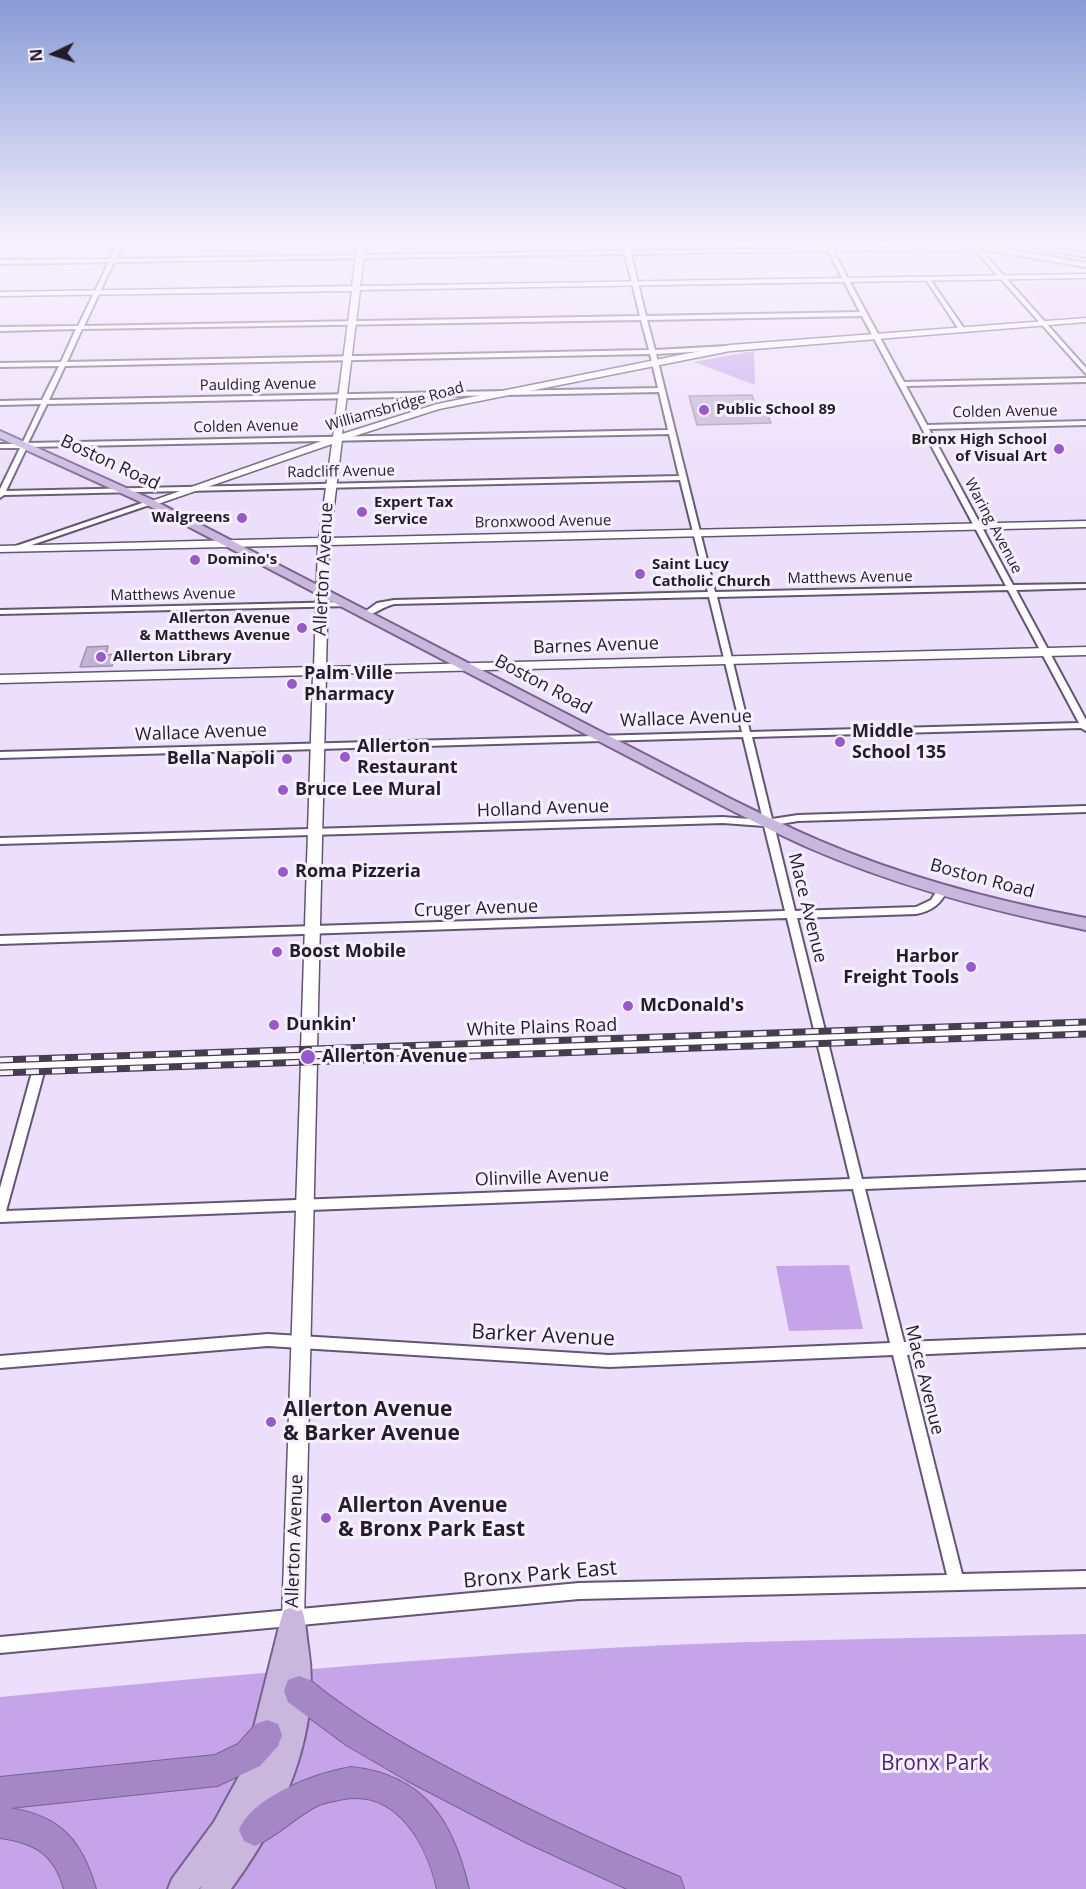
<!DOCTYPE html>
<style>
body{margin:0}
#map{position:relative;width:1086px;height:1889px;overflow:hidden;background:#ecdffb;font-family:"Open Sans",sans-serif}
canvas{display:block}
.north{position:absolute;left:24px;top:24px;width:60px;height:60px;-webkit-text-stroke:4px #f6f0fe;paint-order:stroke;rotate:266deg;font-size:16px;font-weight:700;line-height:24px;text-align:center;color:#231d2a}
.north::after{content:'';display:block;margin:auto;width:21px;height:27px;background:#231d2a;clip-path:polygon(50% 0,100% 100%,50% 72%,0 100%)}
</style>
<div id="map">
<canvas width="1086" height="1889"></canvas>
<div class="north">N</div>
</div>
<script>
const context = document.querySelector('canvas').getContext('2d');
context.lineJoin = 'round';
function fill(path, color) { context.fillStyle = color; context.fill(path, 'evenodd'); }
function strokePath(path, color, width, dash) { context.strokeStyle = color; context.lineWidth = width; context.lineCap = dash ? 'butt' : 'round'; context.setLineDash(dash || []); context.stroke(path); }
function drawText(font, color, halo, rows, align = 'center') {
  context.font = font + ' "Open Sans",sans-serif'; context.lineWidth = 6; context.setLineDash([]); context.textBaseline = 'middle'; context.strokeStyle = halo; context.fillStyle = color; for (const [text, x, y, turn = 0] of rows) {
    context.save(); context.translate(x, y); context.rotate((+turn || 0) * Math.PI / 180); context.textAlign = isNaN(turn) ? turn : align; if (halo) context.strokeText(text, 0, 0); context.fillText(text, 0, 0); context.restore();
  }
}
fill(new Path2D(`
 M1086 282V313L1050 318 1020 283Z`), '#e4d1fa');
fill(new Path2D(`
 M754 351 755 385 694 362Z
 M849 1265 863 1329 789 1331 776 1266Z
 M1086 1634V1889H0V1697C174 1680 349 1665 523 1653 710 1640 899 1639 1086 1634Z`), '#c6a4ea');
const building = new Path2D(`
 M752 395 758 413H767L771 423 697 425 689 396Z
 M108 646 106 655 115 654 112 666 80 667 87 647Z`);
fill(building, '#c2b3d4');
strokePath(building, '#a192b3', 1.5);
const street = new Path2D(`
 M118 242H124L116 259 625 251 623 242H627L630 251 826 248 824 245 827 243 831 248 972 246 970 244 973 242 977 246 985 245 1086 263V267L980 249 1086 368V374L974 249 833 251 904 382 1086 378V382L906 386 927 425 1086 421V425L929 429 1013 585 1086 584V588L1016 590 1086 720V731L1081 728 752 737 772 819 798 815 1086 806V812L798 821 774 825 795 911 916 907 931 900 939 887 943 886 948 889C941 904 932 911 916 914L797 918 862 1179 1086 1170V1180L865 1189 904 1342 1086 1335V1347L907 1355 962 1574 1086 1571V1587L579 1599 0 1653V1637L579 1583 947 1575 893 1355 609 1367 268 1346 0 1368V1356L268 1334 609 1355 890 1343 853 1189 0 1222V1188L34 1065 36 1062H44L46 1065 6 1211 850 1179 787 918 0 944V936L785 911 764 826 723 823 0 844V838L723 817 763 820 743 737 0 758V752L742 732 709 597 394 604C383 607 376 613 366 616L362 614 377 603 394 600 708 592 680 480 4 495 0 498V489L20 448H0V444H22L41 404 0 405V401L42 400 59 366 0 367V363L61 362 76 329 0 331V327L78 326 109 262 0 264V260L110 259ZM828 251 860 312 646 316 631 254ZM625 254 640 316 84 326 114 262ZM862 316 1006 586 715 592 656 354 727 350 730 348 727 346 655 350 647 320ZM641 320 649 350 67 362 82 329ZM650 354 658 388 49 400 65 366ZM659 392 668 430 28 443 47 404ZM669 434 679 476 6 491 27 447ZM1008 590 1079 723 750 732 717 597Z
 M1005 242H1016L1086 253V257Z
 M925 278H929L965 330 964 331H960Z
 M148 501 155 503 14 551 7 549Z
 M347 602 351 604 350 606 0 614V610Z`);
const secondary = new Path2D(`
 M358 242H366L360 286 1086 274V278L360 290 342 434 437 404 730 345 1086 318V322L730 351 439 409 342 440 330 538 1086 521V527L329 545 326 667 1086 647V655L326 674 317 1049 1086 1022V1034L317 1061 304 1619 301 1627 293 1630 285 1627 282 1619 301 1062 0 1072V1060L301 1049 313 675 0 683V675L314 667 318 545 0 552V546L319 538 332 444 155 505 146 503 333 437 352 291 0 296V292L352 286Z`);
const primary = new Path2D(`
 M0 431 155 501 731 799C760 813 789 828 818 840 904 877 995 901 1086 918V930C991 911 896 886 807 847 778 834 749 819 721 805L147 505 0 438Z
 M293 1607 302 1610C306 1621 306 1634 308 1646 322 1733 282 1820 231 1889H200L202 1885 199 1889H168L172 1879 214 1822 244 1767 281 1619 284 1610Z`);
const highway = new Path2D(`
 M299 1676 310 1680C360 1721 415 1751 473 1781 541 1816 609 1848 680 1877L684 1889H627L527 1843 408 1781 346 1745 288 1702 284 1691 288 1680Z
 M267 1720 278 1724 282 1735 278 1746 260 1766 217 1786 10 1808C61 1816 82 1841 96 1889H64C54 1854 35 1843 0 1838V1777L215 1755 238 1744 256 1724Z
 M351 1767C425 1775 453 1821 469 1889H437C427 1845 398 1790 344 1799 335 1801 325 1802 317 1806 295 1817 278 1836 255 1846L244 1841 239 1830C253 1796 316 1773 351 1767Z`);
strokePath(street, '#635573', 4);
strokePath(secondary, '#635573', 3);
strokePath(primary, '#78628f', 4);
strokePath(highway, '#78628f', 2);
fill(street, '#fff');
fill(secondary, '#fff');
fill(primary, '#c9b7dd');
fill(highway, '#a587c6');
const rail = new Path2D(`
 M0 1060 1086 1022
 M0 1073 1086 1034`);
strokePath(rail, '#463e4e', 7);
strokePath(rail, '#f6f0fe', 4.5, [13]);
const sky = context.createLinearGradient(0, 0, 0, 506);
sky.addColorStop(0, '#889bd6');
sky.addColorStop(0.48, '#f6f1fd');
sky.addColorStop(1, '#f6f1fd00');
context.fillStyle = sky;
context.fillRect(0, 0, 1086, 506);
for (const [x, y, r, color] of [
 [704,410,6,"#9859d0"],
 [1059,449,6,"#9859d0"],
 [362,512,6,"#9859d0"],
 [242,518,6,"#9859d0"],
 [195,560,6,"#9859d0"],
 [640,574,6,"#9859d0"],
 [302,628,6,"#9859d0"],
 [101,657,6,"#9859d0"],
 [292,684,6,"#9859d0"],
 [840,742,6,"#9859d0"],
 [345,757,6,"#9859d0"],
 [287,759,6,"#9859d0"],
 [283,790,6,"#9859d0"],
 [283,872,6,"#9859d0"],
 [277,952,6,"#9859d0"],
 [971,967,6,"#9859d0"],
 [628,1006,6,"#9859d0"],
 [274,1025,6,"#9859d0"],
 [308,1057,8,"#9859d0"],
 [271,1422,6,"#9859d0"],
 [326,1518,6,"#9859d0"]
]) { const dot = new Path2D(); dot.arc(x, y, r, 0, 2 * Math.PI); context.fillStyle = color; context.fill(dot); strokePath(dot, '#f6f0fe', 2); }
drawText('15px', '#231d2a', '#f6f0fe', [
 ["Paulding Avenue",258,385,-1],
 ["Williamsbridge Road",395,407,-16],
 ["Colden Avenue",1005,412,-1],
 ["Colden Avenue",246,427,-1],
 ["Radcliff Avenue",341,472,-1],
 ["Bronxwood Avenue",543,522,-1],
 ["Waring Avenue",993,526,62],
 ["Matthews Avenue",850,578,-1],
 ["Matthews Avenue",173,595,-1]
]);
drawText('bold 15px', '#231d2a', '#f6f0fe', [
 ["Public School 89",716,410],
 ["Bronx High School",1047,440,"right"],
 ["of Visual Art",1047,457,"right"],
 ["Expert Tax",374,503],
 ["Service",374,520],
 ["Walgreens",230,518,"right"],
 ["Domino's",207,560],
 ["Saint Lucy",652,565],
 ["Catholic Church",652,582],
 ["Allerton Avenue",290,619,"right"],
 ["& Matthews Avenue",290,636,"right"],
 ["Allerton Library",113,657]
], 'left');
drawText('18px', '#231d2a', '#f6f0fe', [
 ["Boston Road",110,463,25],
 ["Allerton Avenue",324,569,-87],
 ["Barnes Avenue",596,646,-2],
 ["Boston Road",543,685,28],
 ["Wallace Avenue",686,719,-2],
 ["Wallace Avenue",201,733,-2],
 ["Holland Avenue",543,809,-2],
 ["Boston Road",982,879,15],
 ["Mace Avenue",807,908,76],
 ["Cruger Avenue",476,909,-2],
 ["White Plains Road",542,1028,-2],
 ["Olinville Avenue",542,1178,-2],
 ["Mace Avenue",924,1380,76],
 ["Allerton Avenue",295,1541,-88]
]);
drawText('bold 18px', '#231d2a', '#f6f0fe', [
 ["Palm Ville",304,674],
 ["Pharmacy",304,695],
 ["Middle",852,732],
 ["School 135",852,753],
 ["Allerton",357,747],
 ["Restaurant",357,768],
 ["Bella Napoli",275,759,"right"],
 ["Bruce Lee Mural",295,790],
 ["Roma Pizzeria",295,872],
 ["Boost Mobile",289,952],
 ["Harbor",959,957,"right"],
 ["Freight Tools",959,978,"right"],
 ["McDonald's",640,1006],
 ["Dunkin'",286,1025],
 ["Allerton Avenue",322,1057]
], 'left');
drawText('21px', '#231d2a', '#f6f0fe', [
 ["Barker Avenue",543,1336,3],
 ["Bronx Park East",540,1575,-5]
]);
drawText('bold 21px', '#231d2a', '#f6f0fe', [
 ["Allerton Avenue",283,1410],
 ["& Barker Avenue",283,1434],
 ["Allerton Avenue",338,1506],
 ["& Bronx Park East",338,1530]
], 'left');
drawText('21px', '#4e1f73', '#f6f0fe', [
 ["Bronx Park",935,1764]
]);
</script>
